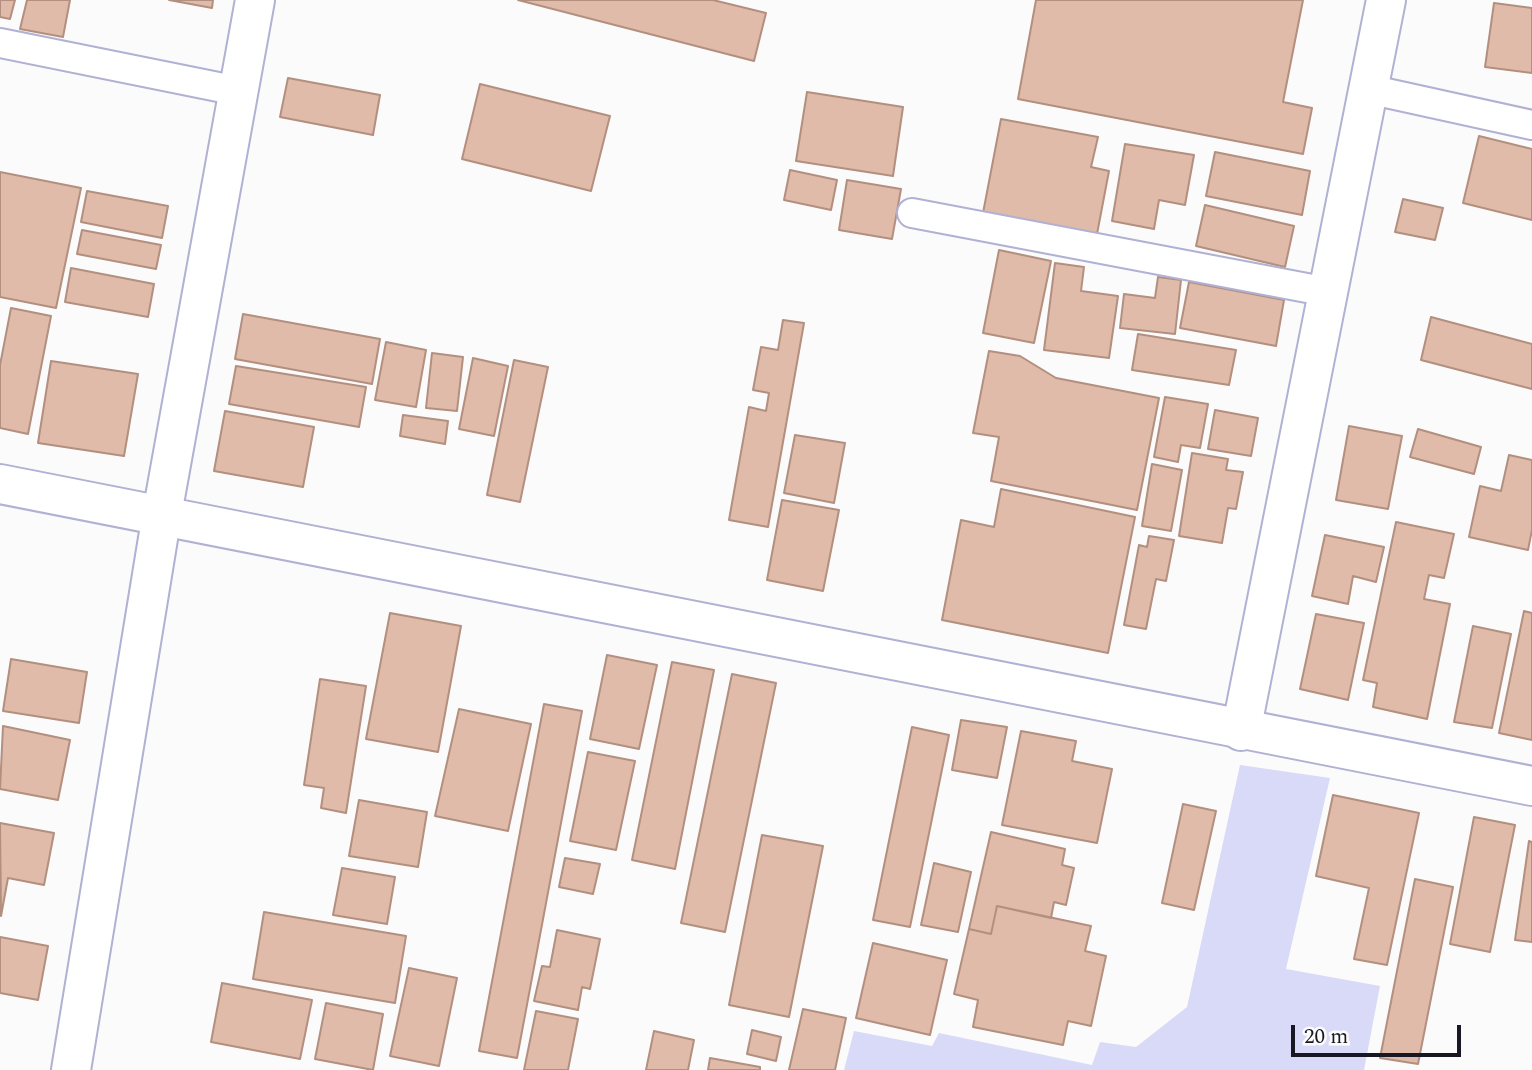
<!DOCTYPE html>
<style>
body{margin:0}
#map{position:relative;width:1532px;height:1070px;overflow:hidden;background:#fbfbfb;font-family:Spectral,serif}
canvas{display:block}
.scale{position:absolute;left:1291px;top:1025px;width:170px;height:32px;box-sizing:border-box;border:4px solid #181825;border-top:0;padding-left:9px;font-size:21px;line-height:24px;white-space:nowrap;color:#181825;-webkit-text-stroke:5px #fbfbfb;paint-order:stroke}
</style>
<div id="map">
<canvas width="1532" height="1070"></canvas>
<div class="scale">20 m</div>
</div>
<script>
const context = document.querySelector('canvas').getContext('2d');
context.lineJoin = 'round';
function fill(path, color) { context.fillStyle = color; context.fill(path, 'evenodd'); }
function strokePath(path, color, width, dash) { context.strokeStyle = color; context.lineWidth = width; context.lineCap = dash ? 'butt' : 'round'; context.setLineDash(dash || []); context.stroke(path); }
fill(new Path2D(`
 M1240 765 1330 778 1286 969 1380 986 1364 1070H844L854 1031 932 1046 939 1033 1092 1065 1100 1042 1136 1047 1187 1007Z`), '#d9daf7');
const building = new Path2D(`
 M0 0H15L10 19 0 17Z
 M27 0H70L63 37 20 29Z
 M169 0H213L212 8Z
 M518 0H713L766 13 754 61Z
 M1036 0H1303L1283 102 1312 108 1303 154 1018 99Z
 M1494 3 1532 8V73L1485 67Z
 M288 78 380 95 373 135 280 117Z
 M480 84 610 116 591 191 462 159Z
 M807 92 903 107 893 176 796 161Z
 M1001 119 1098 137 1091 167 1109 171 1097 234 983 213Z
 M1479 136 1532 149V220L1463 203Z
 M1125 144 1194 155 1185 205 1159 200 1154 229 1112 221Z
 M1215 152 1310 171 1302 215 1206 196Z
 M790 170 837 180 831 210 784 200Z
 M0 172 81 188 56 308 0 297Z
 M847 180 901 189 892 239 839 230Z
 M87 191 168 206 162 238 81 222Z
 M1403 199 1443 208 1435 240 1395 232Z
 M1205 205 1294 226 1285 267 1196 246Z
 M82 230 161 245 156 269 77 254Z
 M999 250 1051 261 1034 343 983 333Z
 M1055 263 1084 267 1081 291 1118 296 1109 358 1044 350Z
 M71 268 154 284 148 317 65 302Z
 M1158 277 1181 280 1175 334 1120 328 1124 294 1155 298Z
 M1189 282 1284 300 1276 346 1180 328Z
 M11 308 51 316 28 434 0 428V365Z
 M243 314 380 339 372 384 235 359Z
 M1431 317 1532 344V389L1421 360Z
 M783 320 804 323 768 527 729 520 749 407 766 411 769 393 753 390 761 347 778 350Z
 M1138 334 1236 350 1229 385 1132 370Z
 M386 342 426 350 416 407 375 400Z
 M989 351 1020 356 1056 378 1159 398 1137 510 991 481 999 437 973 433Z
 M432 353 463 357 457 411 426 408Z
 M473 358 508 366 494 436 459 429Z
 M514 360 548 367 520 502 487 495Z
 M51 361 138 374 124 456 38 443Z
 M236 366 366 387 359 427 229 404Z
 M1165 397 1208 404 1200 448 1181 445 1178 462 1154 457Z
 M1215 410 1258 418 1251 456 1208 449Z
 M225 411 314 427 303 487 214 471Z
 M403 415 448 421 445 444 400 436Z
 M1349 426 1402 436 1388 509 1336 500Z
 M1418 429 1481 447 1474 474 1410 457Z
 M795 435 845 443 834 503 784 493Z
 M1192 453 1228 459 1226 470 1243 472 1236 509 1228 508 1222 543 1179 536Z
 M1509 455 1532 460V530L1528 550 1469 537 1480 486 1501 491Z
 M1152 464 1182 470 1171 531 1142 526Z
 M1001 489 1135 517 1108 653 942 620 961 520 994 527Z
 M782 500 839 510 823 591 767 580Z
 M1396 522 1454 534 1444 578 1429 575 1424 599 1450 604 1427 719 1373 707 1377 683 1363 680Z
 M1325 535 1384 547 1376 582 1353 576 1348 604 1312 596Z
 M1149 536 1174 540 1166 581 1156 579 1146 629 1124 625 1139 545 1147 547Z
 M1524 611 1532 613V740L1499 733Z
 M390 613 461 626 438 752 366 739Z
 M1316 614 1364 623 1348 700 1300 689Z
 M1473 626 1511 634 1492 728 1454 722Z
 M607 655 657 665 639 749 590 739Z
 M11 659 87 672 79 723 3 711Z
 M672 662 714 670 675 869 632 860Z
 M732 674 776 683 725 932 681 923Z
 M320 679 366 686 346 813 321 808 324 788 304 785Z
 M544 704 582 711 517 1058 479 1051Z
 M459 709 531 724 508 831 435 816Z
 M961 720 1007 727 997 778 952 770Z
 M3 726 70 740 58 800 0 789Z
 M912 727 949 735 910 927 873 920Z
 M1021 731 1076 741 1072 761 1112 769 1097 843 1002 825Z
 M588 752 635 761 616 850 570 841Z
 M1333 795 1419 813 1387 965 1354 959 1369 888 1316 876Z
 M359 800 427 812 418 867 349 856Z
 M1183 804 1216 811 1194 910 1162 903Z
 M1474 817 1515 825 1490 952 1450 944Z
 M0 823 54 833 44 885 8 878 1 916Z
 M991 832 1065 849 1062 865 1074 868 1066 905 1054 902 1051 918 997 906 991 934 969 929Z
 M762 835 823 846 789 1017 729 1005Z
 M1529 841 1532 842V942L1515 940Z
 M565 858 600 864 593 894 559 887Z
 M934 863 971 872 958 932 921 925Z
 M342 868 395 877 387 924 333 915Z
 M1415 879 1453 887 1418 1064 1380 1058Z
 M997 906 1091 926 1085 951 1106 956 1091 1026 1068 1021 1063 1045 973 1027 978 1000 954 994 969 929 991 934Z
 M264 912 406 936 395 1003 253 979Z
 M557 930 600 939 590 989 582 987 578 1010 534 1001 542 966 550 967Z
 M0 937 48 946 38 1000 0 993Z
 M873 943 947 960 930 1035 856 1018Z
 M409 968 457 978 439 1066 390 1056Z
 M222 983 312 1000 300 1059 211 1042Z
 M326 1003 383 1014 373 1070 315 1059Z
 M803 1009 846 1018 835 1070H789Z
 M536 1011 578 1019 568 1070H524Z
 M752 1030 781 1037 776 1061 747 1054Z
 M654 1031 694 1040 688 1070H646Z
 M710 1058 760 1067V1070H708Z`);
fill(building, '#e0bbaa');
strokePath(building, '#b38f7f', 2);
const service = new Path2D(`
 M0 43 238 91
 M1368 89 1532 125
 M912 213 1328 292`);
const minor = new Path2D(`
 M1241 731 1386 0`);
const tertiary = new Path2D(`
 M0 484 1532 786
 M71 1070 162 514 255 0`);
strokePath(service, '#b0b1d3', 32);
strokePath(minor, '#b0b1d3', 42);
strokePath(tertiary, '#b0b1d3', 42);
strokePath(service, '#fff', 28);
strokePath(minor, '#fff', 38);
strokePath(tertiary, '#fff', 38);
</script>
